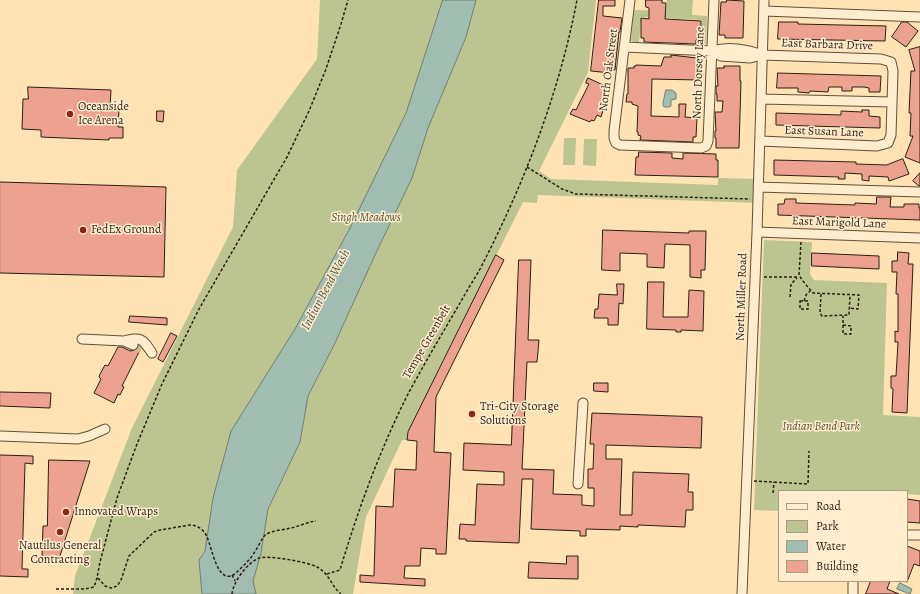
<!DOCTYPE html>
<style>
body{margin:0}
#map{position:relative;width:920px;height:594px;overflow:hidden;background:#ffe3b4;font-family:Alegreya,serif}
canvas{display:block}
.legend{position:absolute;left:778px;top:490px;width:130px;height:92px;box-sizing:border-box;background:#ffedce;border:1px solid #aa9b83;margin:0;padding:5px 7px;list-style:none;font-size:12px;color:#2b1f12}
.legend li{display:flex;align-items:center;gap:8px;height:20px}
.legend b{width:20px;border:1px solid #aa9b83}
</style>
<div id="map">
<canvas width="920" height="594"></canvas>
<ul class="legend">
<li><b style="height:5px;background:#ffedce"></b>Road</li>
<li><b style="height:11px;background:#bcc490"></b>Park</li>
<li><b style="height:11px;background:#a1bdb2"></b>Water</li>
<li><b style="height:11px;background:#eda290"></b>Building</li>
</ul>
</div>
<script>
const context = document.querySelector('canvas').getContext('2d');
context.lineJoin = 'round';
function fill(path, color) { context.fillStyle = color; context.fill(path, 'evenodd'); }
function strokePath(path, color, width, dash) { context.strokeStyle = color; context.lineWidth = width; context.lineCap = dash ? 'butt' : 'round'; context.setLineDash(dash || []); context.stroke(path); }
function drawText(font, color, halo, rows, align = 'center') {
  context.font = font + ' Alegreya,serif'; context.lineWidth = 3; context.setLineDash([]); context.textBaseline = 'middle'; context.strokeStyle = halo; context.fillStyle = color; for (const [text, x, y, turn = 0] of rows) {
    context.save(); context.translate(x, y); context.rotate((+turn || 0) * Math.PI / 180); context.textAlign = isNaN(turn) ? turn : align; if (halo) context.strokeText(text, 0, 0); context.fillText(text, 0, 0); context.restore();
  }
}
fill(new Path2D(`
 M320 0H596L588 72 539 171 551 179 718 185V178L758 179V203L538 195 537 203 523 202 408 432 407 440H402L366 517 353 594H73L75 576 132 428 233 227 237 170 317 59Z
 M667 0H693L692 15 707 16 706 43 704 45H700L702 20 641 17 639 43H633L631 40 634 10 666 11Z
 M564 138H576L575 165H563Z
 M584 139H597L596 166 583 165Z
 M764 240 812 242 810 274 814 280 887 283 883 415 920 417V495L907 494V491H779V511L754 510Z`), '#bcc490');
const water = new Path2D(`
 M443 0H476L466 37 428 128 412 178 375 255 335 343 308 396 300 442 268 509 261 553 253 581 256 594H202L199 560 205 551 213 498 231 431 295 329 351 226 406 113Z
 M666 90H672L676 93V99L671 100V106L669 107H664L663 105Z
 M900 583 912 589 910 594 897 589Z`);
fill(water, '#a1bdb2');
strokePath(water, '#727e72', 1);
const building = new Path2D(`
 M599 0H615V6H603V16L622 18 620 32H619L615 70H611V73L591 71Z
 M646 0H662V3H666L665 19 701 21V36H699V40H696V44L644 42V38H641V18L649 19V8L646 7Z
 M727 0 744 1 743 38H725V35H719L721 2H726Z
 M779 22H798V24L886 26 885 41 778 39Z
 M902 22H907L918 31 906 47 892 37Z
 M920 47V163L905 157 913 136H910L911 113H909L911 71H915L909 50Z
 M671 55 697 58V63L699 64V80L652 79 651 116 679 117V104H686L685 117 697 118 696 137H693V142L640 140 641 136 638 135V132H637L638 106 632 104V102H626L627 94H628V68H634V66H636V65L661 66 664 57H671Z
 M724 66H740V81H741L739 148H716V138H715V131H716L715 112H722L723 101H717V94H716V86H718L717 68H724Z
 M778 73 881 76 880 92H869V88L864 87H852V91H842V87H829L828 92 810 91 809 93 798 92V88H777Z
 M588 78 603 85V86L606 87 605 90 609 92 601 117 597 115 594 121 591 120 590 122 570 114 573 109 576 110 589 84 586 83Z
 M28 87 111 90 110 109 119 110 118 127H123V138H109V140L41 137V130L22 129 23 99H28Z
 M862 110H869V116L880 117V128L776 125V113L841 115V111L862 112Z
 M157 111H164L163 122 157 121Z
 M639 152 672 153V158L683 159V153L716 154V160H718V177L635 175 636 157H638Z
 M903 159 909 174 889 181 888 177 869 176V181L862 180V174L845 173V179H838L839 177 774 175V160L856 162V164L886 165Z
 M920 173V186H919L913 181Z
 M0 182 166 187 164 277 0 273Z
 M877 197H891L890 207H904V204H919V208H920V220L778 215V204H784L785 199H796V203L855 205V203L876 204Z
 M603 230 689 233V231H706L705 270H701V278L690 277V245L665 244 664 268 647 267V254L620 253V271L602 270Z
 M898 252 909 253 908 264H913L907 413 892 412 893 389 891 388V376H896L898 342H895V331L898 332V294H896L897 272H892V261H897Z
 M812 253 879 256V269L812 266Z
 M496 255 504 260 436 397 434 452 451 453 446 554H436V549L421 548 420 566H405L404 578 425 579V586L360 582V575L374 576 376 506 393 507 395 469 416 470 417 441 407 440 408 432Z
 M519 260H531L528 340H539L537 362H527L522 469 554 470 553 494 582 495V505L594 506V488H588V469H593L594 444H590L592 413 702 417 701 448 606 445V459H622L620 515H632L633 472 689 474 688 492H693V510H686L685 527 638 525V527L620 526V530L586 529V536H580V531L531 529 533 479H522L519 543 466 541V539H459L460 524 475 525 477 484 504 485V472L463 470 464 443 511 445Z
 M648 282H664L663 317H688L689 290 704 291 703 331 681 330V332H676V330L647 329Z
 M617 284H624L623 304 619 303 618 325H608V318H594L595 309H598L599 294 617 295Z
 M130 316 167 318V325L129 322Z
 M171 333 177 336 163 362 158 359Z
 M139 346 141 348 122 386 124 387 120 395 118 394 114 403 94 393 101 379 99 377 100 374 105 365 108 366 118 347H122L130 351 136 350Z
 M594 383H608V392L594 391Z
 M0 392 51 393 50 408 0 406Z
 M0 455 33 456V464L25 463 22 569H28V577L0 576Z
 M49 460 90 461 59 559 42 558 43 526H47Z
 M907 499 920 501V523L907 522Z
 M907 546 920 551V566L914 564 907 582Z
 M567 556H578V579L528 578 529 562 566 564Z
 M871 581H890L887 589 899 594H866Z`);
fill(building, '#eda290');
strokePath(building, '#2b1f12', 1);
strokePath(new Path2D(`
 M133 345 141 349`), '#d5bc94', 9, [9, 4.5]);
const minor = new Path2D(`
 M630 0 614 131V138L616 143 620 145 701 148 706 146 708 141 714 0
 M764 11 920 17
 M624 47 712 51C728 46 747 49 762 55
 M712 51 721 56 750 58 762 55 881 59 891 62 893 71 891 135 888 143 877 146 760 141
 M761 99 892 102
 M758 187 920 192
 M757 232 920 238
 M82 339 124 341 133 345
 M124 341C141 337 142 338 152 353
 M0 436 78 439 89 436 105 429
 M578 484 583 403
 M907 535H920
 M742 594 757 232 764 0
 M853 594V581`);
strokePath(minor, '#60503a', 11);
strokePath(new Path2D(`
 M527 167 562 189 576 194 750 199
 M801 242 799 275 802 280 813 293 859 295 858 309 850 308
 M764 277H798
 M821 294 820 313 822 316 849 315 850 295
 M790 297 791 284 797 278
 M800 301H808V309H800Z
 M804 301 806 295 810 291
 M843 325 851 326V334H843V316
 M754 481 808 484 809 451
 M773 493 774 482
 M327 574 340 570C358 510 379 452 407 396 425 362 445 329 464 296 469 287 475 278 480 269 524 184 559 94 577 0
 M232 575 235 581
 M98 578 105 586 111 588 117 586 121 580 129 556 154 532 160 530 190 525C198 525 204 530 207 537 212 547 218 590 237 572 243 566 250 560 254 553 258 547 261 540 265 535 273 530 283 530 291 528 300 526 307 522 316 521
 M56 589H85L94 587 97 578 100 562 117 498 137 444 162 384 199 309 287 157 309 111 326 69 341 24 348 0
 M232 594C233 582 247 563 259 558 268 555 308 562 317 567 330 574 331 586 341 594`), '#2b1f12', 1.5, [3, 2]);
strokePath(minor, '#ffedce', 9);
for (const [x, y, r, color] of [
 [70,114,4,"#8f2418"],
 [83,230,4,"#8f2418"],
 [472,414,4,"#8f2418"],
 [66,512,4,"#8f2418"],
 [60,532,4,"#8f2418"]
]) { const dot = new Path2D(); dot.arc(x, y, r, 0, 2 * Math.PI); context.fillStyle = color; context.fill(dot); strokePath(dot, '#ffedce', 1.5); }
drawText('12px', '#2b1f12', '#ffedce', [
 ["East Barbara Drive",827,45,2],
 ["North Oak Street",609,70,-83],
 ["North Dorsey Lane",699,73,-88],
 ["East Susan Lane",824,132,2],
 ["East Marigold Lane",839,223,2],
 ["North Miller Road",742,297,-88],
 ["Tempe Greenbelt",427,342,-60]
]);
drawText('12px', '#2b1f12', '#ffedce', [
 ["Oceanside",78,107],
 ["Ice Arena",78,121],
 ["FedEx Ground",91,230],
 ["Tri-City Storage",480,407],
 ["Solutions",480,421],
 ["Innovated Wraps",74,512],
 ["Nautilus General",60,546,"center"],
 ["Contracting",60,560,"center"]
], 'left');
drawText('italic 12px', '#565138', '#ffedce', [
 ["Singh Meadows",366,218],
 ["Indian Bend Park",821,427]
]);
drawText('italic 13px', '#54564a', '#ffedce', [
 ["Indian Bend Wash",326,290,-62]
]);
</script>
